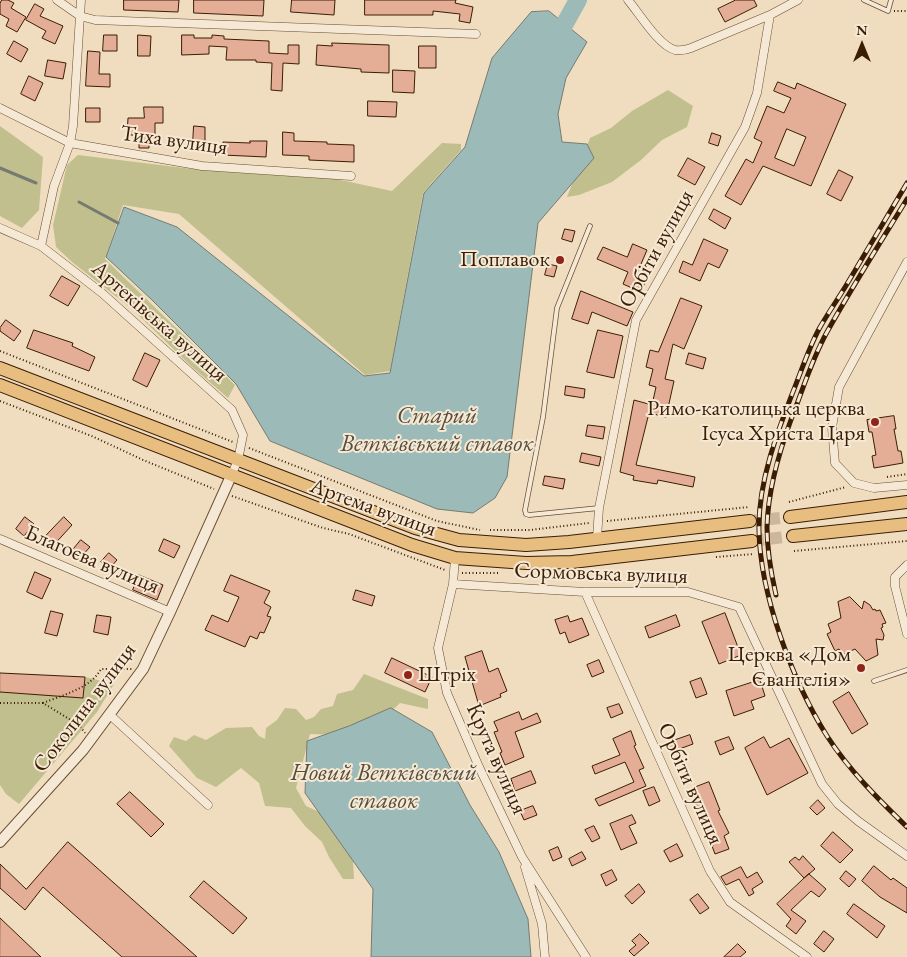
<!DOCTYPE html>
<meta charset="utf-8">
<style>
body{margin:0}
#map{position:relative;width:907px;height:957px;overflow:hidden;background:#f0ddbf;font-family:"EB Garamond",serif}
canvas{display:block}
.north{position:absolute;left:837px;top:20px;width:50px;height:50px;-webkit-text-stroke:4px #f5e9d5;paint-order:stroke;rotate:0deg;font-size:14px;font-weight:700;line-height:20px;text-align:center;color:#3b1d04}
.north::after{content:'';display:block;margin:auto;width:18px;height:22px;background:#3b1d04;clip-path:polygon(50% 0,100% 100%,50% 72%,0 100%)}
</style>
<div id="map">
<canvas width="907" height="957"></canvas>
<div class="north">N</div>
</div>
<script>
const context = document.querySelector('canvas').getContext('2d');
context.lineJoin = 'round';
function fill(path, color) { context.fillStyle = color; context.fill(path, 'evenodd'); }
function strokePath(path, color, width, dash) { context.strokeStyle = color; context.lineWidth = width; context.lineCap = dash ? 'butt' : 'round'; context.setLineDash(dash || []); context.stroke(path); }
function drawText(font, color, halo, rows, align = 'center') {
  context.font = font + ' "EB Garamond",serif'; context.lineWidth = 4; context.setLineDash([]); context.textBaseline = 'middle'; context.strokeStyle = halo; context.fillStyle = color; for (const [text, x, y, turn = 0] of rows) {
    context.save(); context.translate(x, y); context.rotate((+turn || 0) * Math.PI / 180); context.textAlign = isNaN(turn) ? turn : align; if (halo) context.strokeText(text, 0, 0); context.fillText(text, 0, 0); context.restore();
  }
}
fill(new Path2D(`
 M668 90 693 106 687 127 662 140 641 160 612 182 579 195 567 197 590 138 611 128 632 111Z
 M0 126 43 157 39 210 22 228 0 216Z
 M442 143 461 144V150L423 193 390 371 365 375 179 214 123 205 105 259 235 385 228 398 191 366 132 309 72 262 56 247 53 225 67 165 78 155 201 170 336 179 392 191Z
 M364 674 428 699V709L400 703 383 719 341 735 310 734 296 788 306 806 330 817 346 839 353 861 354 879H343L329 857 322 842 305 826 291 808 265 806 259 783 241 768 216 787 197 778 169 746 174 737 186 741 194 735 206 740 226 728 252 727 259 736 265 739 266 728 277 720 285 708 296 709 306 720 314 717 321 709 333 706 337 694 353 690Z
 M85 677 114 684 97 712 19 804 6 794 0 785V692L83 698Z`), '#c1bf8d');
const water = new Path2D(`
 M549 11 587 42 566 78 558 114 562 142 587 144 594 158 538 223 507 477 495 498 473 513 437 509 270 441 236 384 152 300 106 257 124 207 177 227 364 376 390 373 424 193 465 147 492 58 531 12Z
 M391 708 432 732 470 805 499 852 528 919 531 957H371L373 889 305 793 307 741 349 726Z`);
fill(water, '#9cbab8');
strokePath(water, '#757b70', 1);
strokePath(new Path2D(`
 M0 168 36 183
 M79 202 118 223`), '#757b70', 3);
strokePath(new Path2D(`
 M553 45 578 0`), '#9cbab8', 18);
const building = new Path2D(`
 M2 0H8L14 3 11 8 26 17 17 32 6 26 9 19 0 14V4Z
 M124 0H179L178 12 124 10Z
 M194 0H264L263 16 194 13Z
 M292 0H335L334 15 291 12Z
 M365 0H456L455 3 473 7 470 23 459 21 460 14 433 11V15H365Z
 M736 0H754L757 6 725 22 718 9Z
 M35 4 44 9 40 16 63 26 55 44 42 38 46 31 26 20Z
 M104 35H117V51H103Z
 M138 35 151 36 150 56H138Z
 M182 35H194V38H212V35L224 36V39L269 41V53L288 54V45H299V64L283 63 282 91 271 90 272 63 256 62V60H226L227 47 209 46V54L182 55Z
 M14 41 28 49 21 62 7 54Z
 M332 43 389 45V73L361 72V69L316 65 317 45 332 46Z
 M419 46H436V68H419Z
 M88 51 100 52 99 74H110V87L86 86Z
 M48 60 66 63 63 79 45 76Z
 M393 70 415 71 414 93 393 92Z
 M29 76 43 83 35 101 21 94Z
 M778 82 795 89 797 83 846 104 811 186 763 166 741 205 725 196 746 159 753 163 762 142 754 138 767 106 784 113 791 98 774 91ZM787 129 806 137 794 166 775 158Z
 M368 101 397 102 396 117 368 116Z
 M144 107H163V123H155V138H149V148H139V135H127L128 118H144Z
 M86 108H100V122H86Z
 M194 126 205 127V143H193Z
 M283 132 294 133V141L327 142V144L354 145V162L309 160V156L283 155Z
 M712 133 721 136 718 146 709 143Z
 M250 141H267L266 157 223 155V142L250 143Z
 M688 158 705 167 695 185 678 176Z
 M839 170 853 177 841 201 827 194Z
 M714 209 731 218 725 229 709 219Z
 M565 229 575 231 572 242 562 239Z
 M704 239 728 250 719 268 708 263 700 281 679 272 683 261 692 265Z
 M633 244 647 250 635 278 645 282 641 292 623 284 628 272 597 259 603 247 627 257Z
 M548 264 557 266 554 277 545 275Z
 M62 276 80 286 68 306 50 296Z
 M581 291 633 312 627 326 592 312 588 324 572 319Z
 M681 298 702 306 684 349 673 344 665 379 674 381 666 417 649 413 636 465 695 477 693 487 658 480 657 484 633 480 634 476 620 472 634 400 652 405 656 387 649 385 653 369 646 367 650 350 658 352Z
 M6 320 21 331 14 341 0 331V328Z
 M34 330 73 343 72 346 95 357 89 371 27 348Z
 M598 330 623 336 614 378 587 372Z
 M145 353 160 360 147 387 133 380Z
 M689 353 706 358 703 369 686 364Z
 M566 386 585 389 584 398 565 395Z
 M894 416 896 429H894L898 451H901L903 463 874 468 872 456 876 455 872 432H869L867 420Z
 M588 425 605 427 603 439 586 436Z
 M582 453 601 457 599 466 580 462Z
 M545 476 565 479 563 489 543 485Z
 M25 517 34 524 24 536 16 529Z
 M64 517 72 525 51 548 43 539Z
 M164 539 180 546 174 558 159 551Z
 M81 540 90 547 80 558 72 551Z
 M109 553 117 560 109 569 101 562Z
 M35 572 51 579 42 599 27 592Z
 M139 575 163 585 157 600 133 590Z
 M231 575 270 591 264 603 271 607 267 616 271 617 264 633 260 632 257 639 250 636 245 647 205 630 212 615 228 622 239 597 224 591Z
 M356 590 375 596 372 606 353 600Z
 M850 597 862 609 864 601 870 605 873 610 875 609 876 611 880 610 886 623 882 624 883 627 881 628 884 635 883 640 876 639 878 655 866 661 855 649 842 655 839 649 835 651 827 634 831 632 828 624 841 618 838 602Z
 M51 611 63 614 57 636 45 633Z
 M725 613 741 655 719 664 702 622Z
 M97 615 111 617 108 635 94 632Z
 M676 615 680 626 649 638 645 627Z
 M568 616 570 622 582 618 589 635 569 643 565 632 560 634 555 620Z
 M482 651 489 672 498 668 507 691 500 694 501 697 479 706 465 657Z
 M392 658 432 677 425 692 385 673Z
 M599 660 604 672 592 677 587 665Z
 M0 673 85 677 83 698 0 692Z
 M701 678 707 694 696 698 690 682Z
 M760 680 765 696 751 701 754 709 734 716 726 691Z
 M849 692 868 724 852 734 833 702Z
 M619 704 623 713 611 718 607 708Z
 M519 712 522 720 537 713 541 722 515 732 524 757 505 765 500 753 502 752 494 732 498 731 494 722Z
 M631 731 636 745 634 746 644 768 639 770 646 786 599 806 595 799 634 782 625 762 595 774 592 766 620 755 613 739Z
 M690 735 693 744 671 752 667 743Z
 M729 737 734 749 720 755 715 742Z
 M764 737 770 748 789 738 808 773 767 795 745 748Z
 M531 771 536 783 515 791 511 779Z
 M709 782 720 810 718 811 729 833 724 836 729 849 715 854 712 846H713L705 829 710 826 702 807 698 809 691 789Z
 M654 787 660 801 649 806 643 791Z
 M130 792 164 824 151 837 117 804Z
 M818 800 825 808 817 815 810 808Z
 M533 806 537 815 524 820 520 811Z
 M632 815 636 823 629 826 637 843 621 850 610 824Z
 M594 826 600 838 592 842 585 830Z
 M833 832 853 850 840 863 821 846Z
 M68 842 197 957H122L43 887 25 910 0 888V864L26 889Z
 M677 844 683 856 670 862 664 851Z
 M558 847 562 857 553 861 549 851Z
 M582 852 586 859 572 866 569 859Z
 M803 856 815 869 804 878 789 862 795 857 799 860Z
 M874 866 891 880 893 878 907 888V913L880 897 862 881Z
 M741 867 747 878 757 872 763 882 752 889 754 893 749 896 739 879 726 885 721 877Z
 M612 870 617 880 606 886 601 875Z
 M846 871 856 879 849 887 840 879Z
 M809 874 826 889 819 897 811 891 791 910 806 921 796 934 786 926 791 919 777 904Z
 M204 881 247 918 233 934 190 897Z
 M639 884 645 892 632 904 625 896Z
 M698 894 709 908 700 914 690 900Z
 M854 904 885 926 877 938 847 914Z
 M0 918 41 957H0Z
 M824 931 834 939 824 952 814 944Z
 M640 934 649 943 634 956 629 951 636 945 632 941Z
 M738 944 746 952 740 957H724Z`);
fill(building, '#e4ad95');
strokePath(building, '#3b1d04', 1);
strokePath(new Path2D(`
 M750 521 790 517
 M752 541 793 536`), '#ccb79a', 12, [12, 6]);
const service = new Path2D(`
 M864 0 888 11 891 0
 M590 226 557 308 543 417 525 510 526 514 529 515 599 508
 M874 681 907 670`);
const minor = new Path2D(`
 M57 0 80 16 95 20 476 34
 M628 0C639 13 659 46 675 50 681 51 686 50 691 48L770 15
 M0 108 70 143 202 166 351 176
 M0 228 41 246 102 293 232 410 243 435 238 460 231 476
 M41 246 54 186 70 143 73 126 81 0
 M907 262 839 387 832 427 835 463 854 483 874 488 907 485
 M597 538 599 508 636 320 745 127 757 93 770 15 798 0
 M0 539 170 612
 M455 558 453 584 438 648 447 693 479 767 522 857 586 957
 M907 565 895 577V586L907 634
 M453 584 585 592H688L739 607 822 784 838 804 858 821 907 856
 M585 592 710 871 730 902 807 957
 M109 714 208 805
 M525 867 542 924 545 957`);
const tertiary = new Path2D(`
 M0 842 83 750 143 669 170 612 231 476`);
const primary = new Path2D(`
 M0 368 415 528 459 540 526 545 569 542 750 521
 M0 385 412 545 455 558 526 563 572 562 752 541
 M790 517 907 502
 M793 536 907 524`);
strokePath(service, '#684d33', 5.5);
strokePath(minor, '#684d33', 9);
strokePath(tertiary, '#684d33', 12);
strokePath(primary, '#3b1d04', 14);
strokePath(new Path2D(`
 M894 11H907
 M0 351 233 442
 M0 401 94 437 143 460 214 489
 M249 448 437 521 480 530
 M887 477 907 474
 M232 496 323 528 349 534 445 570
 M789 502 846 487
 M607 521 749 507
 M490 530H530L589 523
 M794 551 907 541
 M716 557 754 554
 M462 573H500
 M0 703H43L79 725 85 733
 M43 703C63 695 91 688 101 669H132`), '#3b1d04', 2, [1, 2.5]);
strokePath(service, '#f5e9d5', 4);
strokePath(minor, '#f5e9d5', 8);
strokePath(tertiary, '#f5e9d5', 10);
strokePath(primary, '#e8be80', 12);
const rail = new Path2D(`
 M907 183C887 217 867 250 847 284 838 299 828 313 819 329 810 346 803 366 796 384 778 430 758 481 759 530 760 595 793 682 827 736 849 770 878 799 907 827
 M776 595C771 573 767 550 767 527 768 489 779 452 792 417 803 389 812 359 827 332 852 287 880 243 907 199`);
strokePath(rail, '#3b1d04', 5);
strokePath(rail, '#f5e9d5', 3, [9]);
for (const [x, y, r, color] of [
 [560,260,5,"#8f2418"],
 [875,422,5,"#8f2418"],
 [861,668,5,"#8f2418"],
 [408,675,5,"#8f2418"]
]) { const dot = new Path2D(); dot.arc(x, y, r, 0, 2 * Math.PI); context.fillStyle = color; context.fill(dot); strokePath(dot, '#f5e9d5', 2); }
drawText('22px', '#3b1d04', '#f5e9d5', [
 ["Тиха вулиця",174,141,8],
 ["Орбіти вулиця",657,249,-61],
 ["Артеківська вулиця",159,322,41],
 ["Артема вулиця",373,508,20],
 ["Благоєва вулиця",92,560,23],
 ["Сормовська вулиця",601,574,2],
 ["Соколина вулиця",85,708,-53],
 ["Крута вулиця",496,759,66],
 ["Орбіти вулиця",690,784,66]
]);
drawText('22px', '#3b1d04', '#f5e9d5', [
 ["Поплавок",550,260],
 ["Римо-католицька церква",865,409],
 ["Ісуса Христа Царя",865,434],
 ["Церква «Дом",851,655],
 ["Євангелія»",851,680],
 ["Штріх",418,675,"left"]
], 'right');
drawText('italic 24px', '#584c3a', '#f5e9d5', [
 ["Старий",437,416],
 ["Ветківський ставок",437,444],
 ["Новий Ветківський",384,773],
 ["ставок",384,801]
]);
</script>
